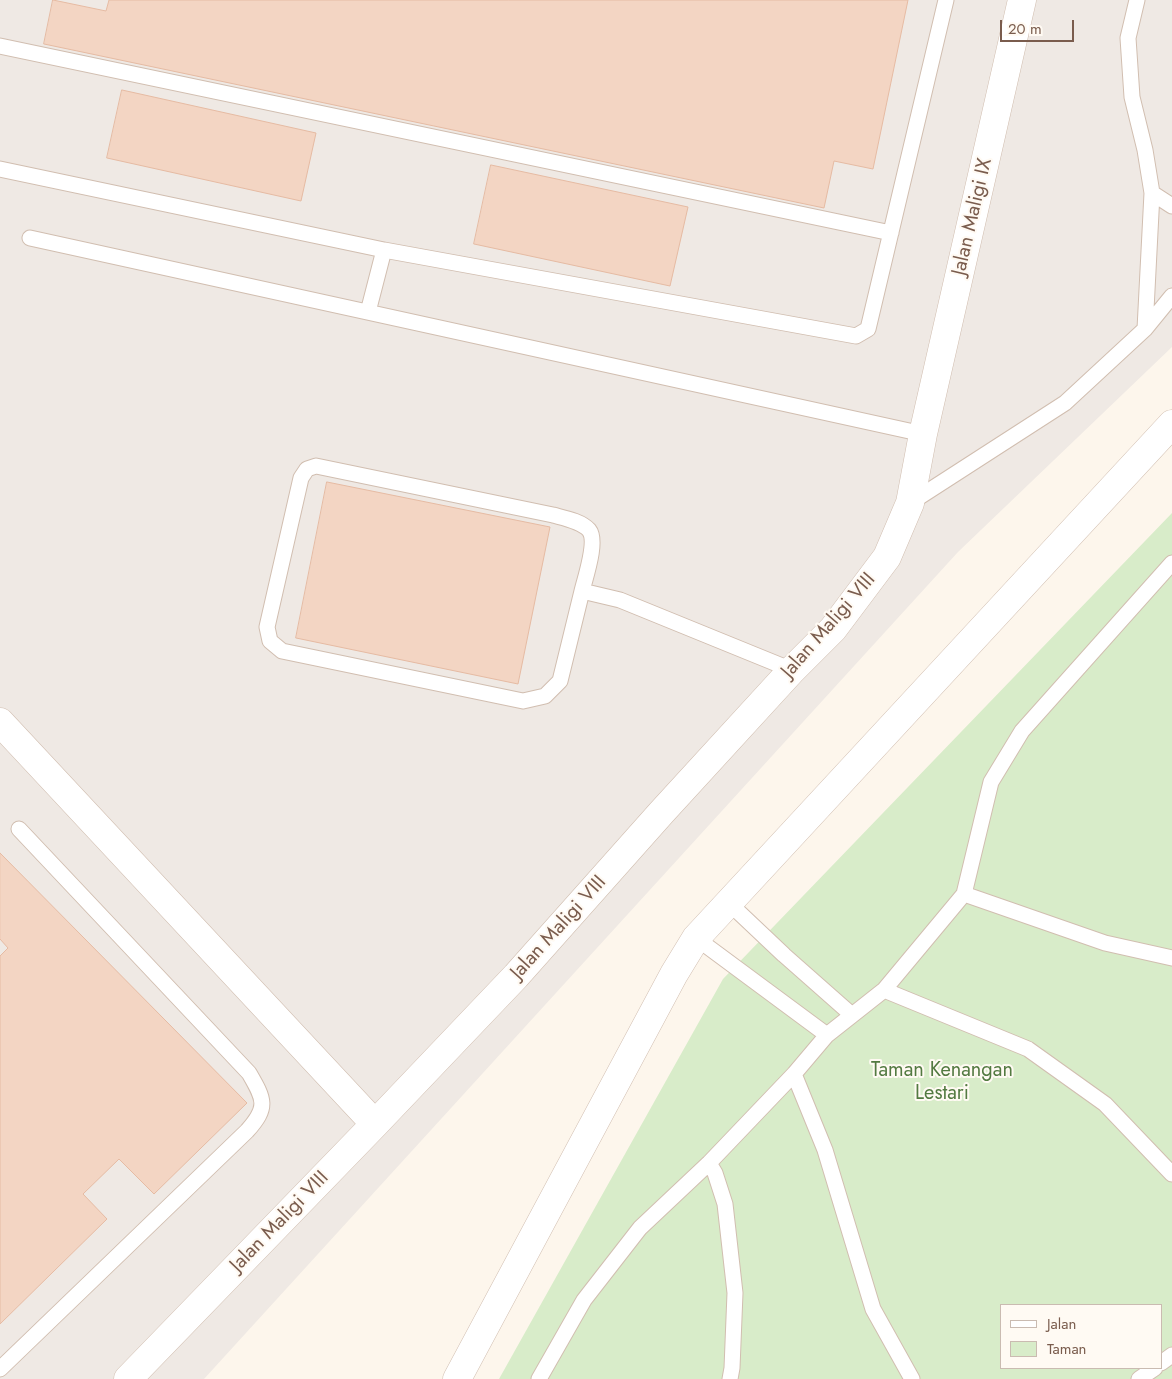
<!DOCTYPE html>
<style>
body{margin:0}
#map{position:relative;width:1172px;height:1379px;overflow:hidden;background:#fdf6ec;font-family:Jost,sans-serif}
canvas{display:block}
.legend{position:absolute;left:1000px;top:1304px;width:162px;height:65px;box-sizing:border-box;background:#fffaf3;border:1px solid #cabbb1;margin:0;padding:6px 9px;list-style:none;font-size:15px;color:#7a5c4d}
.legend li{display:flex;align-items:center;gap:10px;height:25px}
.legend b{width:25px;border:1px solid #cabbb1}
.scale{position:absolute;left:1000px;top:20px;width:74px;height:22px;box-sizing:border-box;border:2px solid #7a5c4d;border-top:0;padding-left:6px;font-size:15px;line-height:18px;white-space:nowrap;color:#7a5c4d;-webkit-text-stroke:4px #fffaf3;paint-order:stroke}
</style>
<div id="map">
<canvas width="1172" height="1379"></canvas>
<ul class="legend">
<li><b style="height:6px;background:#fff"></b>Jalan</li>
<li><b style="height:14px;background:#d8ecc9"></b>Taman</li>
</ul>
<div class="scale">20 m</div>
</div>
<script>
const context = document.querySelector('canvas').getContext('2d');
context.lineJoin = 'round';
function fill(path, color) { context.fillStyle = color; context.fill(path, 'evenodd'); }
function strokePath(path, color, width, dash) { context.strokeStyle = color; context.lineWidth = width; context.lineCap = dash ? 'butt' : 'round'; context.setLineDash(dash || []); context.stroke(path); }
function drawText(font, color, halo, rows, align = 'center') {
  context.font = font + ' Jost,sans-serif'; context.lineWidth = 4; context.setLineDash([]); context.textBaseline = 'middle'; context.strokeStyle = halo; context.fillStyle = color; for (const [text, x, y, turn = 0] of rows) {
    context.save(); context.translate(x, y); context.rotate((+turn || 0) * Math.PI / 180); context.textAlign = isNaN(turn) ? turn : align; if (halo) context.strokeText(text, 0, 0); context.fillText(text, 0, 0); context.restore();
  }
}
fill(new Path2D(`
 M0 0H1172V347L958 552 204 1379H0Z`), '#efe9e4');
fill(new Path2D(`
 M1172 513V1379H499L723 979ZM1001 1305H1161V1368H1001Z`), '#d8ecc9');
const building = new Path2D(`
 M53 0 106 11 109 0H908L873 169 834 161 824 208 44 44Z
 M122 90 316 133 301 201 107 158Z
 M491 165 688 207 670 286 474 244Z
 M327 482 550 527 518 684 296 638Z
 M0 853 247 1103 154 1194 119 1159 83 1194 107 1219 0 1324V956L8 948 0 939Z`);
fill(building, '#f3d5c3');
strokePath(building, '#e6bba3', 1);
const lane = new Path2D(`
 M1137 0 1128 38 1132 97 1145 150 1152 193 1145 329
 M0 46 891 233
 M0 169 384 250 856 336 868 329 946 0
 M1152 193 1172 206
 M30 238 923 434
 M368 312 384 250
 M910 503 1065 403 1145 329 1172 296
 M582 591 560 681 545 696 523 701 282 651 270 641 267 627 301 478 307 469 316 466 553 515C564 518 581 521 589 530 598 541 585 578 582 591L620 600 792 670
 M964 894 1105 943 1172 958
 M729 903 784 955 852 1015
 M696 938 827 1035
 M884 990 1028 1049 1105 1104 1172 1174
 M794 1074 825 1150 873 1309 912 1379
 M709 1163 715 1173 725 1204 735 1293 732 1368 730 1379
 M1161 1363 1172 1355
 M0 1369 247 1131C269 1107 264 1099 249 1073L19 829
 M539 1379 584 1300 640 1228 709 1163 794 1074 827 1035 884 990 964 894 991 782 1022 731 1172 563
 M1139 1379 1155 1368`);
const street = new Path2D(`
 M0 722 375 1124
 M128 1379 375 1124 516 976 661 813 792 670 833 629 887 557 910 503 923 434 1022 0
 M457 1379 674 974 696 938 1172 424`);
strokePath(lane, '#d1beb0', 17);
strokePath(street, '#d1beb0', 29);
strokePath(lane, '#fff', 15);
strokePath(street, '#fff', 28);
drawText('20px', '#7a5c4d', '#fffaf3', [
 ["Jalan Maligi IX",973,217,-77],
 ["Jalan Maligi VIII",829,626,-49],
 ["Jalan Maligi VIII",559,928,-48],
 ["Jalan Maligi VIII",280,1222,-46]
]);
drawText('20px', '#537a41', '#fffaf3', [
 ["Taman Kenangan",942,1071],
 ["Lestari",942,1094]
]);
</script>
